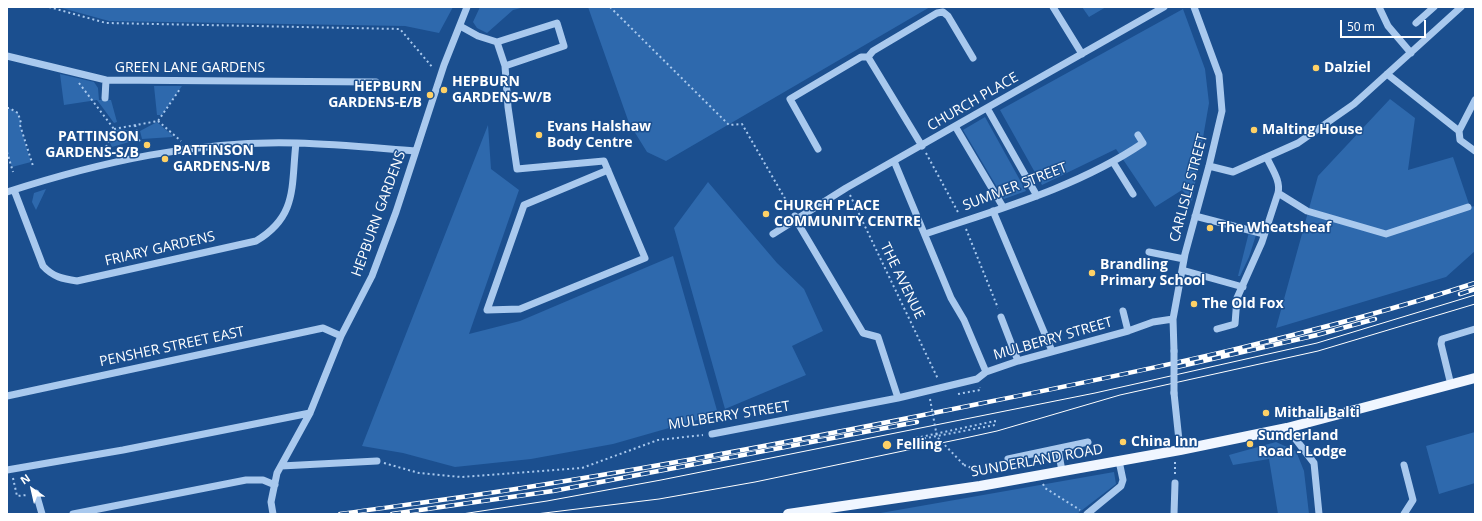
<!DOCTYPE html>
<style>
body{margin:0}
#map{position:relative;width:1482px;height:521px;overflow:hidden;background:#1b4f8f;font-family:"Open Sans",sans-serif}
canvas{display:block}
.frame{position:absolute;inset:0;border:8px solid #fff;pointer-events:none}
.north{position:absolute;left:12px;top:469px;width:40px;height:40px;-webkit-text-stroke:3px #1b4f8f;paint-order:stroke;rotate:326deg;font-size:11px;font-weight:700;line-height:16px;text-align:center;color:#fff}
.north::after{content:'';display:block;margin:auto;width:14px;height:18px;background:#fff;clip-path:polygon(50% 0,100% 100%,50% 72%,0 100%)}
.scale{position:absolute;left:1340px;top:20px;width:86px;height:18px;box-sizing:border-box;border:2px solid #fff;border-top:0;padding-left:5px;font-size:12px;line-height:14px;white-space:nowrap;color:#fff;-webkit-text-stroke:3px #1b4f8f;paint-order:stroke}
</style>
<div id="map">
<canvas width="1482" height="521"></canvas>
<div class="frame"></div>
<div class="north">N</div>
<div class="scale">50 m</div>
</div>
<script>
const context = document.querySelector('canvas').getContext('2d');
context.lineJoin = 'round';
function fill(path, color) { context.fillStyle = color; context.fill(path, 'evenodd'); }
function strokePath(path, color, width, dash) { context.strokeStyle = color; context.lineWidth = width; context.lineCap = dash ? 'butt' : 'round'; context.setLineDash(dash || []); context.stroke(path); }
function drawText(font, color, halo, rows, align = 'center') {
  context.font = font + ' "Open Sans",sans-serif'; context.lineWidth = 3; context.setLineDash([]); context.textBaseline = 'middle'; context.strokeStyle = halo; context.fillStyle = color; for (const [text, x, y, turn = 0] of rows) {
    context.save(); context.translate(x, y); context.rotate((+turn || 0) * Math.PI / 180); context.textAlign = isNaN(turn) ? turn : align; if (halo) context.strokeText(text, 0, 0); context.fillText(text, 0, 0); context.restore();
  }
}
fill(new Path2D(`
 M58 7H453L439 33 405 26 109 21Z
 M480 7H521V8L513 10 487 33 477 28 473 22Z
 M588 7H930L666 161 647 152 629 123Z
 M1082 7H1106L1089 17Z
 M1183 9 1205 69 1209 103 1192 201 1182 190 1155 207 1116 149 1042 185 1000 110Z
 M60 74 94 82 98 88 99 100H111L117 122 114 123 97 100 64 105Z
 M154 86H182L162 115H157Z
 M1390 99 1415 118 1408 170 1453 157 1470 207 1475 206V251L1446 277 1276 328 1318 176Z
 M7 108H9L18 113 21 123 20 126 31 162 12 167 7 152Z
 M985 117 1026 191 1004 199 963 130Z
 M157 122 173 136 172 137 142 139 140 131Z
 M488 125 491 169 519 190 469 334 520 321 673 256 718 414 613 444 531 459 455 467 403 453 362 446Z
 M121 129 135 132 136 140 112 147 110 143 116 130Z
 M708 182 777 263 804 289 823 331 792 346 806 375 725 409 674 228Z
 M46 189 36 210 32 202 34 193Z
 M1249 232 1256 235 1249 257 1240 276H1238Z
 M1475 432V483L1439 494 1426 446Z
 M1276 442 1296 451 1304 471 1309 514H1278L1269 459 1233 465 1229 455Z
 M1114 472 1116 484 1077 514H875Z`), '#2e69ad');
strokePath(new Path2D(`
 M49 7 106 23 400 29 433 68
 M610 7 729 125 742 124 791 209
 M79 83 114 129
 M7 108H9L18 113 21 123 20 125 33 166
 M158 121 181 141
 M135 125 140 143
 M114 129 158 121 180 89
 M7 152 13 172
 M926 153 959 214
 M102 156 114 129
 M850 195 938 379
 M966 229 998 308
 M958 394 980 390V387
 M916 438 995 421V425L916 440
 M384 463 419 473 461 477 582 468 658 440 703 435
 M964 465 977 470 978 475
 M1175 474V461
 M13 478 17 496 27 495
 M1043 484 1045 488 1080 510`), '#a9c9ee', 2, [2, 3]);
strokePath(new Path2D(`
 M1053 7 1082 54
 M1379 7 1388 26 1411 53
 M1416 23 1434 7
 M460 26 478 36 497 42 557 23 564 46 505 66 497 42
 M7 56 106 80 376 82
 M868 57 873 51 937 13 943 12 948 16 973 58
 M505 66 508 107 517 169 604 161 645 258 520 309 487 310 524 205 608 170
 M1387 74 1459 131
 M105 98 106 80
 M1475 100 1459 131 1460 140 1475 151
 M987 108 1037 196
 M955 126 1003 207
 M818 149 790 99 861 57H868L922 146
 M894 161 951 298 964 320 986 372
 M1113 162 1133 194
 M1209 166 1233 172 1298 143 1354 104 1461 7
 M14 190 43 266C53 277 63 279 77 281L256 241C298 216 291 186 296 143
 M7 192C100 162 198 140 297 143 336 144 376 148 415 151
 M1278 193 1307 211 1386 234 1468 207
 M993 211 1052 351
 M795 216 796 220 863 333 878 337 898 398
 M1195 216 1264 234
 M773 234 846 188 1164 7
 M925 234C999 209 1078 187 1143 143L1138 135
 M1149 252 1184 259
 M1182 270 1243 287
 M1123 311 1128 331
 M1001 317 1018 361
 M1217 329 1235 324 1237 298 1262 242 1278 193C1281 181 1272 169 1267 158
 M1174 351 1173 319 1185 254 1209 166 1222 111 1219 75 1194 7
 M1451 385 1441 344 1442 339 1475 329
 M1174 393 1180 450
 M7 396 323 328 341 336
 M1287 428 1314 463 1319 514
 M712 434 898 398 977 379 986 372 1018 361 1128 331 1153 322 1173 319
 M1058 449 1062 471
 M1008 459 1088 442
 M281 466 377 461
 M7 470 123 450 310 413
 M36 493 42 514
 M73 514 246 480H263L275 485
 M273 514 271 502 277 473 310 413 341 336 372 276 396 212 444 65 467 7
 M1087 514 1121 486 1123 480 1119 461
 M1174 514 1175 483
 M1404 514 1413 500 1404 465`), '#a9c9ee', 7);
strokePath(new Path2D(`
 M788 514 980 486 1180 450 1287 428 1475 378`), '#f0f6ff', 10);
strokePath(new Path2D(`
 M462 514 547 501 661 480 1095 393 1317 343 1475 295
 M536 514 659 499 755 482 965 438 997 431 1120 395 1318 351 1475 304`), '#fff', 1);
const rail = new Path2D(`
 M1460 294 1475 289
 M1177 367 1317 335 1375 319
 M340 514C411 504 482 495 553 483 697 460 840 432 983 403 1148 370 1315 335 1475 283
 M392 514 553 491 917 422`);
strokePath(rail, '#fff', 4.5);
strokePath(rail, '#1b4f8f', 3, [9]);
strokePath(new Path2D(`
 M930 399 937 437 964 465`), '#a9c9ee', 2, [2, 3]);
strokePath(new Path2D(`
 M1174 351V393`), '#a9c9ee', 7);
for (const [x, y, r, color] of [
 [1316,68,4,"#ffd166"],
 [444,90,4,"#ffd166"],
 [430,95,4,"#ffd166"],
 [1254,130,4,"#ffd166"],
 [539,135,4,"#ffd166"],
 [147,145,4,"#ffd166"],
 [165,159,4,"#ffd166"],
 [766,214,4,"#ffd166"],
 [1210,228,4,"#ffd166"],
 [1092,273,4,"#ffd166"],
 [1194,304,4,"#ffd166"],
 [1266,413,4,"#ffd166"],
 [1123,442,4,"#ffd166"],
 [1250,444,4,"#ffd166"],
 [887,445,5,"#ffd166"]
]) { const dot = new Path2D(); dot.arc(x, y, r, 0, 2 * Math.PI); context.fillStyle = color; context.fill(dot); strokePath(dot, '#1b4f8f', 1.5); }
drawText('14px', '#fff', '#1b4f8f', [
 ["GREEN LANE GARDENS",190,68],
 ["CHURCH PLACE",973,102,-30],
 ["SUMMER STREET",1015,187,-21],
 ["CARLISLE STREET",1189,188,-75],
 ["HEPBURN GARDENS",379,214,-70],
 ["FRIARY GARDENS",160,249,-13],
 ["THE AVENUE",902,281,64],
 ["MULBERRY STREET",1053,339,-16],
 ["PENSHER STREET EAST",172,347,-12],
 ["MULBERRY STREET",729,416,-9],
 ["SUNDERLAND ROAD",1037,461,-10]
]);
drawText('bold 14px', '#fff', '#1b4f8f', [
 ["Dalziel",1324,68],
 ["HEPBURN",452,82],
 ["GARDENS-W/B",452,98],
 ["HEPBURN",422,87,"right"],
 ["GARDENS-E/B",422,103,"right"],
 ["Evans Halshaw",547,127],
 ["Body Centre",547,143],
 ["Malting House",1262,130],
 ["PATTINSON",139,137,"right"],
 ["GARDENS-S/B",139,153,"right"],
 ["PATTINSON",173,151],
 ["GARDENS-N/B",173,167],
 ["CHURCH PLACE",774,206],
 ["COMMUNITY CENTRE",774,222],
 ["The Wheatsheaf",1218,228],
 ["Brandling",1100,265],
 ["Primary School",1100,281],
 ["The Old Fox",1202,304],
 ["Mithali Balti",1274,413],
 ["Sunderland",1258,436],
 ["Road - Lodge",1258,452],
 ["China Inn",1131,442],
 ["Felling",896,445]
], 'left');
</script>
